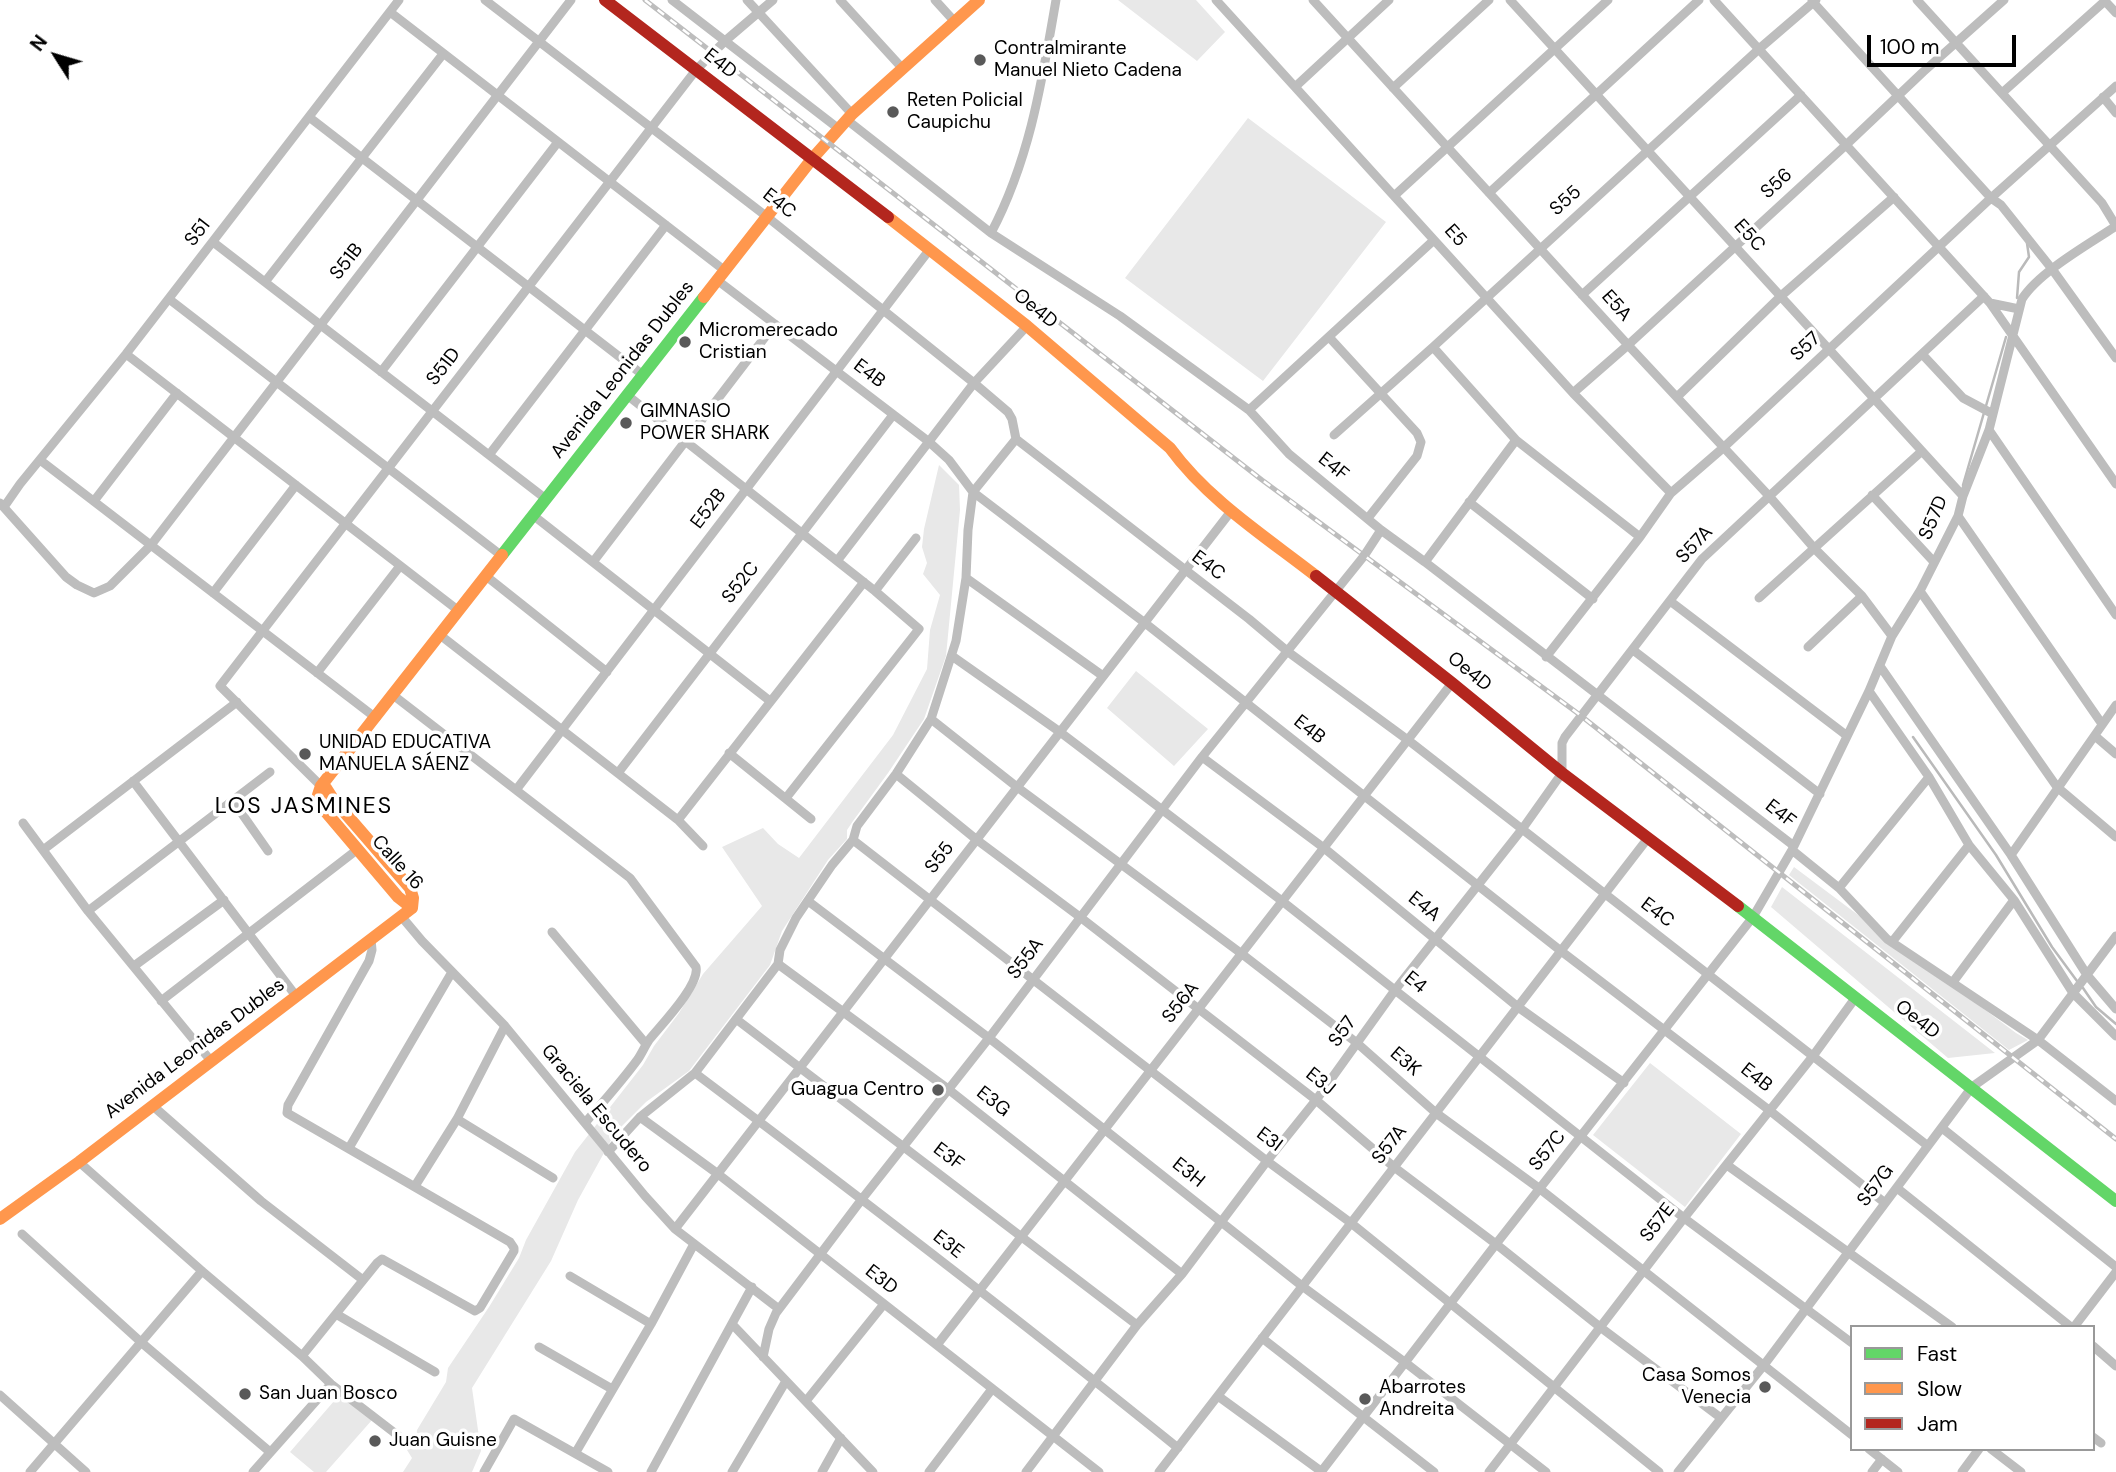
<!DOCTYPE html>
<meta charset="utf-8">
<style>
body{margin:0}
#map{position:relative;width:2116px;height:1472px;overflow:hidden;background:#fff;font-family:"DM Sans",sans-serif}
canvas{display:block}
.legend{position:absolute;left:1850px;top:1325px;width:245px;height:126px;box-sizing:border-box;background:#fff;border:2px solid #999;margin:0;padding:9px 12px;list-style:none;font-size:21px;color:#000}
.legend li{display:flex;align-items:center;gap:14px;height:35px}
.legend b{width:35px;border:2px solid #999}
.north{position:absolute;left:21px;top:21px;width:70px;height:70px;-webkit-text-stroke:5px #fff;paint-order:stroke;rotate:307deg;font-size:19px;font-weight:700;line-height:28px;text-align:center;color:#000}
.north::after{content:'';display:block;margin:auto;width:24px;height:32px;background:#000;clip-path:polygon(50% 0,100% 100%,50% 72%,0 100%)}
.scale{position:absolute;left:1867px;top:35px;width:149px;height:32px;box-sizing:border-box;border:4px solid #000;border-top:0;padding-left:9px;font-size:21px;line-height:24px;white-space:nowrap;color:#000;-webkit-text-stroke:5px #fff;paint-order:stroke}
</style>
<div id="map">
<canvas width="2116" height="1472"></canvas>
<ul class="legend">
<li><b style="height:9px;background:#63d668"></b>Fast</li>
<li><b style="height:9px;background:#ff974d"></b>Slow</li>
<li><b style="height:9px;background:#b3261e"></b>Jam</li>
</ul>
<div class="north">N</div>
<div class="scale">100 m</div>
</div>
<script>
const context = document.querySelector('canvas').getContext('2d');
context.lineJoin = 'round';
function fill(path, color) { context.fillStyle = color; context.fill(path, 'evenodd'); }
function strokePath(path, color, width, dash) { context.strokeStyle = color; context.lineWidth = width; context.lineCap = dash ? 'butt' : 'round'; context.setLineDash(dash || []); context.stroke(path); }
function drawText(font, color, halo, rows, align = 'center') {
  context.font = font + ' "DM Sans",sans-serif'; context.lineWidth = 7; context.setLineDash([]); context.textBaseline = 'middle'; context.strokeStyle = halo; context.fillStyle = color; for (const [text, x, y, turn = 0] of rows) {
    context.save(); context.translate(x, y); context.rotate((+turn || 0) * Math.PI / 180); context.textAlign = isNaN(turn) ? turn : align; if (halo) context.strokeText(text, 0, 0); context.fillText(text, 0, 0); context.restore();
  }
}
fill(new Path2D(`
 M1118 0H1196L1225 32 1197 61Z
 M1248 118 1386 222 1263 381 1125 278Z
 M939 465 959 485 960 510 946 656 924 719 888 773 853 821 847 830V839L828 860 782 931 770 965 689 1071 646 1102 615 1133 578 1200 551 1261 472 1388 481 1451 472 1472H403L412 1458 407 1450 416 1441 417 1430 446 1382 448 1368 489 1307 519 1258 526 1240 575 1152 643 1065 654 1046 679 1013 703 974 762 906 722 847 763 828 778 844 799 858 893 735 927 669 930 630 940 595 923 574 927 563 922 547 924 529Z
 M1136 671 1208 729 1174 766 1107 708Z
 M1794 867 2016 1033 2028 1040 2009 1050 1789 875Z
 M1782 887 1995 1053 1948 1058 1771 907Z
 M1650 1063 1741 1134 1685 1207 1593 1135Z
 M341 1393 372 1420 326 1472H314L290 1452Z`), '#e8e8e8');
strokePath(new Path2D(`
 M2017 298 2019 272 2029 257 2027 243
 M1963 485 2006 337
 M1913 737 1996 855 2052 947 2077 981
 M2083 988 2096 1007 2116 1024`), '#bababa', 2.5);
strokePath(new Path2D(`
 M485 0 766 216 974 383 1008 412 1012 419 1016 439 1249 619 1287 651 1408 740 1928 1146
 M672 0 839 129
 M747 0 852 114
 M840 0 903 69
 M935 0 955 22
 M1216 0 1573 393 1671 493
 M1313 0 1628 345 1769 496 1814 548 1862 596 1892 636
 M1510 0 1963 496
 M1714 0 1990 303 2116 484
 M2104 0 2116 13
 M1812 1 1991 198 2001 205 2052 269 2116 358
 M390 12 724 270
 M1295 87 1389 0
 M1393 88 1489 0
 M2002 93 2105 1
 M2103 97 2116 113
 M309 117 643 375
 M847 120 991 233 1120 316 1249 410 1289 454 1381 530 1425 562 1794 846
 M1489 193 1699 0
 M1394 196 1608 0
 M991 233C1030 159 1042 81 1056 0
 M213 242 546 499
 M717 280 928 441 949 460 973 492 1145 623 1561 951 1769 1110 1885 1203
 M265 282 443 54
 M1582 295 1801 95
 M169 299 502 556
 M1990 303 2019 309
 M1329 337 1417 433 1421 442 1417 456 1368 518
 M1433 347 1516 440 1640 537
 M126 354 459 611
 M1922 354 1963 398 1993 414
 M381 372 558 142
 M1573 393 1628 345 1846 145 1923 72 2004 0
 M627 395 875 591 919 629 786 798
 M1678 396 1781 296 1894 197
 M1249 410 1434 240
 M1989 430 2116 615
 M1334 435 1433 347 1759 49 1816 0
 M489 455 666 225
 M40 460 376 718
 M1872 495 1934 562
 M94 501 177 393
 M1469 502 1593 599
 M0 503 66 577 77 585 94 593 110 586 151 545 571 0
 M4 507 20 484 126 354 399 0
 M534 516 770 701
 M1958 516 2102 724
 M837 561 974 383 1027 326
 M593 562 775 324
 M1425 562 1516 440
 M486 576 607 672
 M966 578 1103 676
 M875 591 916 538
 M1920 591 2057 787 2116 837
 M213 593 296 485
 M1759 598 1922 451
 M1670 601 1846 735
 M440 635 678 820 703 846
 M1808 647 1862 596
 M1633 650 1820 794
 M952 656 1060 732 1282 901 1684 1218 1852 1343
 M1546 657 1640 537 1671 493 1723 448 1991 198 2116 86
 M1880 666 2011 855 2087 975 2116 1009
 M317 673 400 566
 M1869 691 1929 777 1969 845 2014 900 2073 993 2116 1036
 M393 695 630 878 696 967C700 985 661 1025 649 1040 645 1046 642 1053 638 1059 622 1081 603 1102 585 1123
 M931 719 1017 787 1242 954 1357 1043 1436 1113 1540 1189 1852 1435
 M2095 736 2116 754
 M729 753 811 819
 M1202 757 1324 848 1518 1007 1624 1083
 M618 773 893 415
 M896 774 977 840 1080 917 1316 1100 1394 1167 1496 1244 1600 1327 1721 1418
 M133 781 296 996
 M321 786 220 686 696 70 725 41 773 0
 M516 790 930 249
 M233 801 268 851
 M678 820 864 582
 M23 823 88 911 211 1061
 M853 840 1267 1161 1351 1223 1659 1472
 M43 850 237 702
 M1792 850 1839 888 1887 939 2038 1040 2116 1101
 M2011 855 2116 705
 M1839 888 1929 777
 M808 901 989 1038 1302 1286 1406 1363 1546 1472
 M88 911 270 772
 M401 916 422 941 505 1026 645 1196 675 1229 779 1309
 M552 932 646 1044
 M1892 942 1969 845
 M778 964 948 1089 1182 1274
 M134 966 224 900
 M1953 982 2014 900
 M161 1001 358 849
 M736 1019 1137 1325
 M695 1073C857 1195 1019 1319 1178 1448
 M153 1106 261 1201 363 1280
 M640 1117 718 1174 1099 1472
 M457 1119 553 1178
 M1942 1128 2116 1267
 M349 1148 452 972
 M608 1152 640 1117 695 1073 778 964 780 950 796 918 832 865 853 840 857 826 896 774 931 719 956 641 966 578 968 530 973 492 1016 439
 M79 1162 202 1271 302 1356 331 1384 409 1444
 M1727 1165 1952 1327
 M415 1186 457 1119 505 1026
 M1897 1188 2071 1327
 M675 1229 1232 510
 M22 1234 142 1343 270 1452
 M570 1276 651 1324
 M336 1314 435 1372
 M732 1324 873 1472
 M2074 1327 2116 1272
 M1262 1338 1434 1472
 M937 1345 1452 683
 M2093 1346 2116 1366
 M539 1347 612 1389
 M302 1356 377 1263 382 1259 475 1311 480 1308 514 1251V1248L510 1242 287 1113 288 1105 369 961 372 950 371 939
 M763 1357 769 1329 776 1313 862 1199 989 1038 1202 757 1364 556 1381 530
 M0 1395 86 1472
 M1218 1396 1322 1472
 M806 1401 884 1304
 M2093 1437 2101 1443
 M1869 1449 1898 1472
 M1991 1449 2021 1472
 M576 1452 651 1324 694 1244
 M30 1472 202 1271
 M253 1472 331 1384
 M484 1472 514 1419 608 1472
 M651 1472 752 1287
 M732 1472 786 1381
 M822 1472 841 1438
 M929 1472 992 1389
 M1026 1472 1137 1325 1182 1274 1267 1161 1316 1100 1395 990 1523 828 1562 773V743L1565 737 1702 559 1984 296
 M1159 1472 1648 838
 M1321 1472 1496 1244 1753 917 1792 850 1869 691 1892 636 1920 591 1958 516 1963 496 1989 430 2022 299C2039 272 2089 244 2116 226L2102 203 1917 0
 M1489 1472 1684 1218 1813 1056 1856 997
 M1678 1472 1764 1365 1972 1087 2038 1040 2116 936
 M1872 1472 1882 1459
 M1962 1472 1979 1449`), '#bdbdbd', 9);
strokePath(new Path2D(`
 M502 555 704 297
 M1738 906 2116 1201`), '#63d668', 12);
strokePath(new Path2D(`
 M888 217 1027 326 1170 448C1208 500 1266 537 1316 576
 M704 297 812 159 852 114 979 0
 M321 786 326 788 333 799 410 888 413 898 412 908
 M412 908 398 897 320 805 318 795 321 786 502 555
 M0 1219 79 1162 412 908`), '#ff974d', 12);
strokePath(new Path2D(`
 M605 0 888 217
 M1316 576 1452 683 1562 773 1738 906`), '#b3261e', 12);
const rail = new Path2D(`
 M645 0 1262 480 1580 715 2116 1139`);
strokePath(rail, '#bdbdbd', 5);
strokePath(rail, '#fff', 2.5, [8]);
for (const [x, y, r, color] of [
 [980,60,7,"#595959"],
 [893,112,7,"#595959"],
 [685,342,7,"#595959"],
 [626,423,7,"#595959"],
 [305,754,7,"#595959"],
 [938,1090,7,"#595959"],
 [1765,1387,7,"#595959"],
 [245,1394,7,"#595959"],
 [1365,1399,7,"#595959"],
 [375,1441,7,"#595959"]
]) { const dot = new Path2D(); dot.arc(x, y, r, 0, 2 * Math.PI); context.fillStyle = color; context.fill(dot); strokePath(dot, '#fff', 2.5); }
drawText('19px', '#000', '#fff', [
 ["Contralmirante",994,49],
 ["Manuel Nieto Cadena",994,71],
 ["Reten Policial",907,101],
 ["Caupichu",907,123],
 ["Micromerecado",699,331],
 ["Cristian",699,353],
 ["GIMNASIO",640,412],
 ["POWER SHARK",640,434],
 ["UNIDAD EDUCATIVA",319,743],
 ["MANUELA SÁENZ",319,765],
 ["Guagua Centro",924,1090,"right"],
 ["Casa Somos",1751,1376,"right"],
 ["Venecia",1751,1398,"right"],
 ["Abarrotes",1379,1388],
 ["Andreita",1379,1410],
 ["San Juan Bosco",259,1394],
 ["Juan Guisne",389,1441]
], 'left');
drawText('19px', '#000', '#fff', [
 ["E4D",720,64,38],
 ["S56",1777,184,-42],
 ["S55",1566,201,-42],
 ["E4C",779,204,38],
 ["S51",198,233,-52],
 ["E5",1455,236,48],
 ["E5C",1749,236,48],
 ["S51B",347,262,-52],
 ["E5A",1616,306,48],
 ["Oe4D",1035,309,39],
 ["S57",1806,347,-43],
 ["S51D",444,367,-52],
 ["Avenida Leonidas Dubles",623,370,-52],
 ["E4B",869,374,37],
 ["E4F",1333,467,39],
 ["E52B",709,509,-53],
 ["S57D",1934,518,-67],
 ["S57A",1695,545,-47],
 ["E4C",1208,566,37],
 ["S52C",741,583,-52],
 ["Oe4D",1469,672,39],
 ["E4B",1309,730,38],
 ["E4F",1780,814,38],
 ["S55",940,858,-52],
 ["Calle 16",397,863,48],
 ["E4A",1424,907,39],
 ["E4C",1657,913,37],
 ["S55A",1026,959,-53],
 ["E4",1415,983,39],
 ["S56A",1181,1003,-52],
 ["Oe4D",1917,1020,38],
 ["S57",1343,1032,-54],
 ["Avenida Leonidas Dubles",195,1049,-37],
 ["E3K",1405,1062,41],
 ["E4B",1756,1078,38],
 ["E3J",1320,1082,39],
 ["E3G",993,1102,38],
 ["Graciela Escudero",596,1109,50],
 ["E3I",1269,1140,37],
 ["S57A",1390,1145,-52],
 ["S57C",1548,1151,-51],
 ["E3F",948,1157,37],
 ["E3H",1188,1173,39],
 ["S57G",1876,1186,-53],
 ["S57E",1658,1223,-52],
 ["E3E",948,1245,38],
 ["E3D",881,1280,38]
]);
context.letterSpacing = '2px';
drawText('23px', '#000', '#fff', [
 ["LOS JASMINES",304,807]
]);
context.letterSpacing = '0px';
</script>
